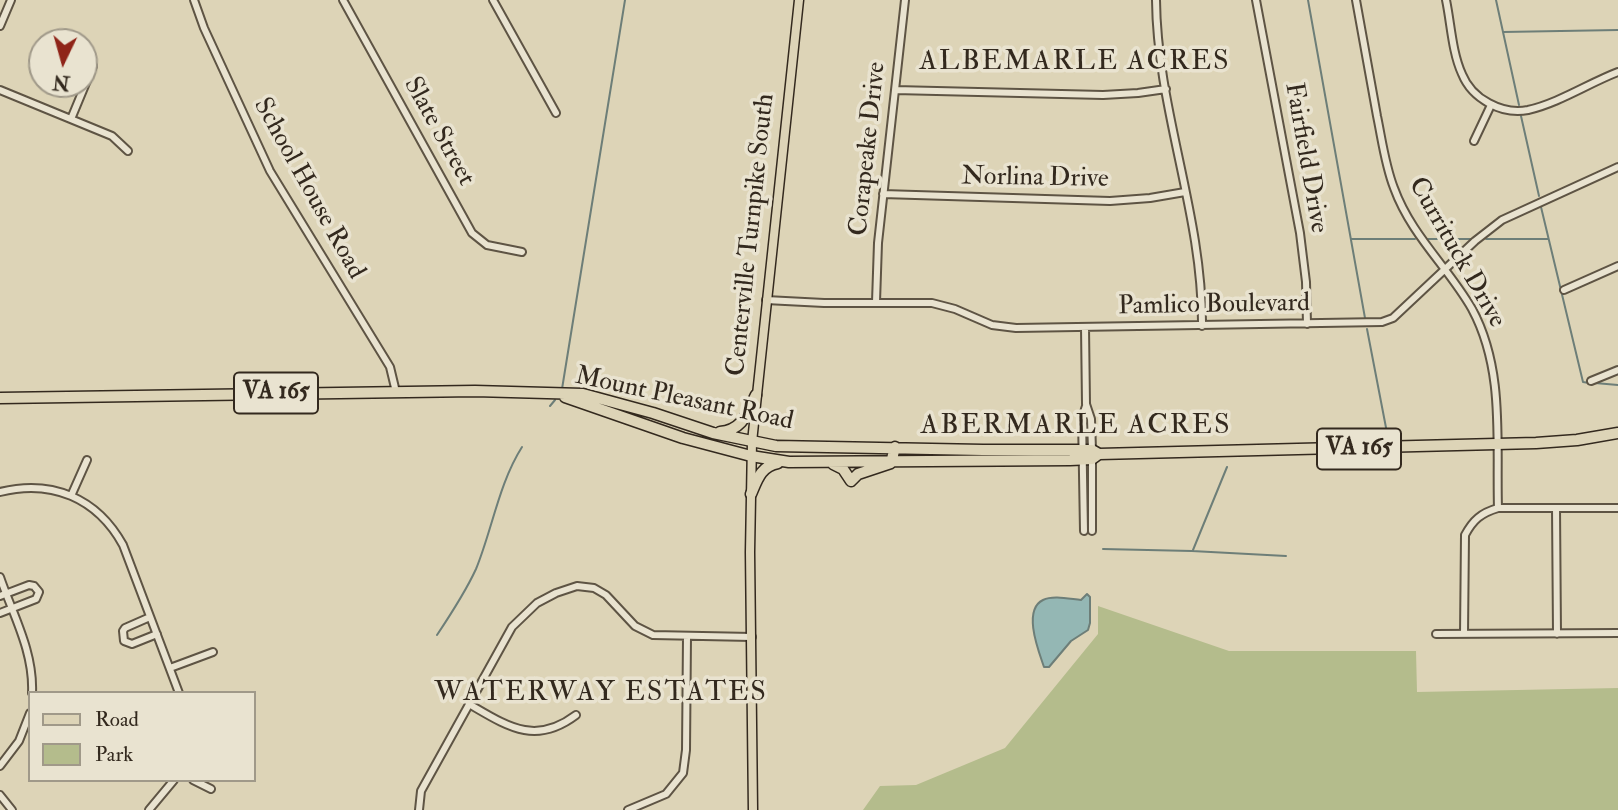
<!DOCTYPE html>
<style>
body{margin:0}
#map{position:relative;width:1618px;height:810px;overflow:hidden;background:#ddd4b7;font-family:"IM FELL Double Pica",serif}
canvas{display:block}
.legend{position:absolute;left:28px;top:691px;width:228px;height:91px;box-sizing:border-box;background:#e9e3d0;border:2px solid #a09989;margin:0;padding:9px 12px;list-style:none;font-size:21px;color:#33291e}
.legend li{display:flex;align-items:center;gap:14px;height:35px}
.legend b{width:35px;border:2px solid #a09989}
.north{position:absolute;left:28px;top:28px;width:70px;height:70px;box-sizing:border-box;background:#e9e3d0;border:2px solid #a09989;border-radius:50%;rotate:185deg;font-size:19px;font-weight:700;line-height:28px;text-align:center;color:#33291e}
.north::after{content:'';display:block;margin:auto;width:24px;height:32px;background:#8f2418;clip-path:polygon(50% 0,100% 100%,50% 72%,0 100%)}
</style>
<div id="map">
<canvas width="1618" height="810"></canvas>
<ul class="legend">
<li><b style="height:9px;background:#ddd4b7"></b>Road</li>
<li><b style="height:19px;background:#b4bc8c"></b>Park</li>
</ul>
<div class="north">N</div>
</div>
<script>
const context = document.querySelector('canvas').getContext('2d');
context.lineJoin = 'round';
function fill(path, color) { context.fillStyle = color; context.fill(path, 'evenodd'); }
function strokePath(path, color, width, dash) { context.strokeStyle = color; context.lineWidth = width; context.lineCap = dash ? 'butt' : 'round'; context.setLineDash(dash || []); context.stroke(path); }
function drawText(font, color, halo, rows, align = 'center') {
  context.font = font + ' "IM FELL Double Pica",serif'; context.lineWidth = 7; context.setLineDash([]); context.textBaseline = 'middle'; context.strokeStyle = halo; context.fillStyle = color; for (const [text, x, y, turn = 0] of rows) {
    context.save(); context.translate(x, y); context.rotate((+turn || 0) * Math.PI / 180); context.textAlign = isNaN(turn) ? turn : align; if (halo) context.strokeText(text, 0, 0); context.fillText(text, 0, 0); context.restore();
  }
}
fill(new Path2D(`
 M1098 606 1229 651H1416L1417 692 1618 688V810H863L880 786 916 785 1005 748 1098 634Z`), '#b4bc8c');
const water = new Path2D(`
 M1087 594 1090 597V623L1088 630 1071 641 1049 667H1044C1039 652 1022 610 1043 600 1053 595 1070 599 1081 600Z`);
fill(water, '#94b7b4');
strokePath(water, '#6d7e78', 2);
strokePath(new Path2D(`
 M1308 0 1365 318
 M1496 0 1519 105
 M1503 32 1618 30
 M1521 116 1539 196
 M1541 207 1583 382 1589 383
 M1351 239H1415
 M1428 239H1471
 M1486 239H1548
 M1367 329 1388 438
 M1595 383 1618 385
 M562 389 625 0
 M550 406 555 400
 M1103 549 1192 551 1286 556
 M1193 550 1227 467
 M437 635C451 614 465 593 476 569 492 530 499 483 522 447`), '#6d7e78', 2);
const minor = new Path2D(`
 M194 0 204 28 270 171 390 367 396 392
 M343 0 472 233 487 245 522 252
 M493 0 556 113
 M1156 0C1157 110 1203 215 1202 326
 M1256 0 1300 233 1306 282 1307 324
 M1356 0C1363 38 1370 77 1377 116 1382 140 1385 165 1394 188 1411 235 1448 267 1472 309 1505 370 1496 441 1498 508
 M1446 0C1451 24 1452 52 1462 74 1472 99 1502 115 1528 110 1559 103 1589 83 1618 72
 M0 26 11 0
 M0 90 112 136 128 151
 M895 90 1103 95 1138 93 1166 89
 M71 119 93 66
 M1474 141 1491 105
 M883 194 1110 201 1150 198 1185 192
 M1564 290 1618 266
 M766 300 824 303H932L955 309 992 325 1016 328 1382 322 1393 318 1475 241 1502 220 1618 167
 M876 302 878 243 905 0
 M1085 327 1086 404 1091 419 1092 450V531
 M1591 381 1618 370
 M0 492C52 479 97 498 123 545L179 693
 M71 496 87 460
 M1556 508 1557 634
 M1084 531 1082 418 1086 406
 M0 577C13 615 34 652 32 693
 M0 596 29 585 34 586 39 592 36 599 0 613
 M150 617 125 628 123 631 124 641 132 644 157 634
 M1436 634 1618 633
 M1464 634 1465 535C1473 520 1481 513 1498 508H1618
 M170 668 213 652
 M469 704C507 726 535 746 576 715
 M0 766 19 741 30 713
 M193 780 211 789
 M0 795 12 810
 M149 810 174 780
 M419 810 421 791 512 627 537 603 556 593 577 586 594 588 606 595 635 626 653 635 752 637
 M628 810 666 794 683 773 686 750 687 637`);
const major = new Path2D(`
 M753 810 750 552 752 442 799 0`);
const highway = new Path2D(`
 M565 397 683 438 751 456 789 462 1070 460 1092 459 1099 454
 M0 398 475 391 583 394 653 413 713 433 776 446 983 450H1092L1099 454 1536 443 1577 440 1618 433
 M720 432C743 430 747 413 756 395
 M833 464 843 469 851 481 858 474 891 463 895 447
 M751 494C757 480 761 466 778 463`);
strokePath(minor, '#5e5444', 10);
strokePath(major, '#33291e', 11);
strokePath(highway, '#33291e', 13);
strokePath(minor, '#e9e3d0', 6);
strokePath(major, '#ddd4b7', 8);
strokePath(highway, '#ddd4b7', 10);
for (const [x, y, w] of [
 [276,393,84],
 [1359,449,84]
]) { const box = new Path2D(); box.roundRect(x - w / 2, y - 20.5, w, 41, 5); context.fillStyle = '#e9e3d0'; context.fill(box); strokePath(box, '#33291e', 2); }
drawText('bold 24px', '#33291e', null, [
 ["VA 165",276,393],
 ["VA 165",1359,449]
]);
drawText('26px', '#33291e', '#e9e3d0', [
 ["Slate Street",438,132,61],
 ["Corapeake Drive",869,149,-84],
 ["Fairfield Drive",1305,158,80],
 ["Norlina Drive",1035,179,1],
 ["School House Road",308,189,61],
 ["Centerville Turnpike South",752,235,-84],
 ["Currituck Drive",1456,253,60],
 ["Pamlico Boulevard",1214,306,-1],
 ["Mount Pleasant Road",684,400,12]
]);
context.letterSpacing = '2px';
drawText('28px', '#33291e', '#e9e3d0', [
 ["ALBEMARLE ACRES",1075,63],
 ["ABERMARLE ACRES",1076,427],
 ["WATERWAY ESTATES",601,694]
]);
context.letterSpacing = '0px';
</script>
